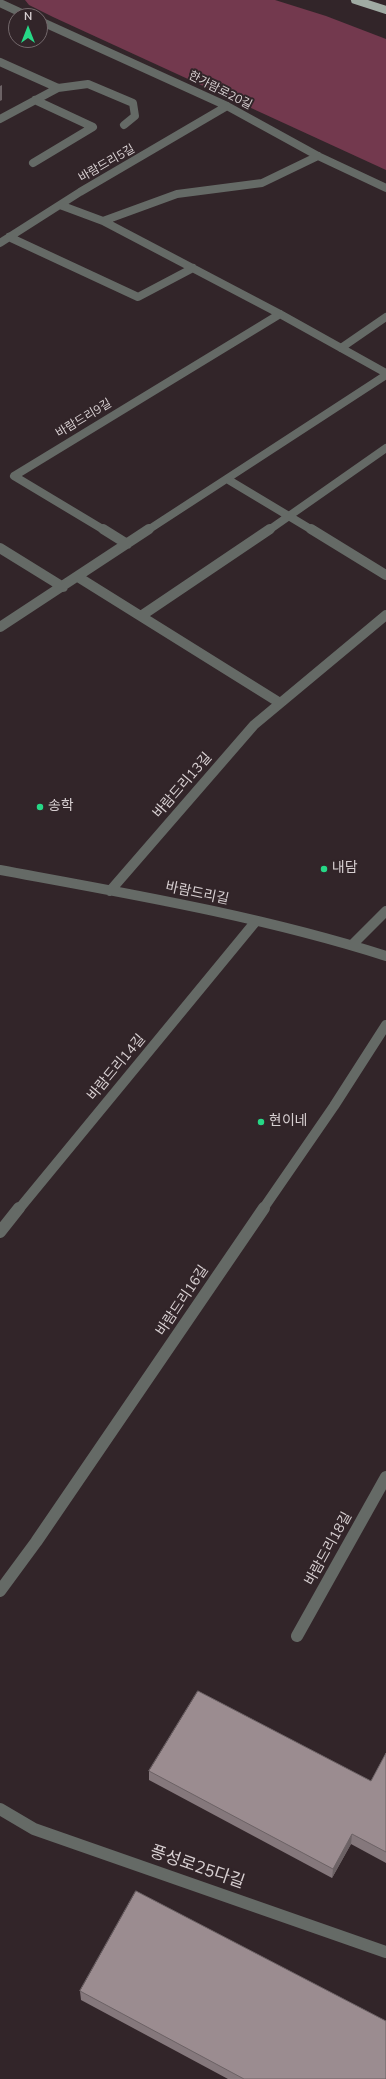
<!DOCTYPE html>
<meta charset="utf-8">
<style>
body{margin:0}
#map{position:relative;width:386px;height:2079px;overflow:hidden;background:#322529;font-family:"Nunito Sans",sans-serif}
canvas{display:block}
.north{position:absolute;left:8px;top:8px;width:40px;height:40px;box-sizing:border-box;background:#322529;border:1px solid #74696c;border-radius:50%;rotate:0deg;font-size:11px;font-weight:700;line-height:16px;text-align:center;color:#d7cfd1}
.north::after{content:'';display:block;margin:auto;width:14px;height:18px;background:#26d886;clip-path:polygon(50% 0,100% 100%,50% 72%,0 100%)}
</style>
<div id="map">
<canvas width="386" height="2079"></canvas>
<div class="north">N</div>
</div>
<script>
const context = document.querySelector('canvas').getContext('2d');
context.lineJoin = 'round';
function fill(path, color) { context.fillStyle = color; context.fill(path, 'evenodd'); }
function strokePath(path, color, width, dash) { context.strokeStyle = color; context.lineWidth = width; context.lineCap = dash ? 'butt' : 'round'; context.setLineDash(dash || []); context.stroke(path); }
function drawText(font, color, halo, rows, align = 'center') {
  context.font = font + ' "Nunito Sans","Noto Sans KR",sans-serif'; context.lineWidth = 4; context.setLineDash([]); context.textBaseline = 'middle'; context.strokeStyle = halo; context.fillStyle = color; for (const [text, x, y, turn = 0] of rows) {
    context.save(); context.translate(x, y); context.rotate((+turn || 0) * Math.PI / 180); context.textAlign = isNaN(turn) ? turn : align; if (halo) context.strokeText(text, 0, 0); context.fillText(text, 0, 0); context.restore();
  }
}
fill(new Path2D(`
 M25 0H275L326 16 386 39V170L53 17 29 5Z`), '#73394e');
strokePath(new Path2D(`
 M0 3 28 16
 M40 21 227 106 318 156 386 188
 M0 62 58 88 0 119
 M58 88 88 84 133 103 135 116 124 125
 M33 163 93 127 35 100
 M60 205 103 221 280 314 386 373
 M103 221 177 194 262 183 318 156
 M9 237 138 297 193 268
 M0 243 80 192 227 106
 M341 348 386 317
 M227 479 312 530
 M104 530 14 476 280 314
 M148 530 386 375
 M269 530 386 448`), '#656a66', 8);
strokePath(new Path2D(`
 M103 529 127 544
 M311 529 386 575
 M0 548 63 587
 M78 577 280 703
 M141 616 270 529
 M0 627 149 529
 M0 870C130 894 260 916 386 956
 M110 891 254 725 386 615
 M352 945 386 911
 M19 1209 256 921
 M263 1209 334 1106 386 1025`), '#656a66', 10);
strokePath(new Path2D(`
 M0 1232 19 1208
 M0 1591 36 1542 264 1208
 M297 1636 386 1477
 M0 1809 34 1829 386 1952`), '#656a66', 12);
strokePath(new Path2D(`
 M355 0 386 10`), '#a0aba3', 8);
fill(new Path2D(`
 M386 1753V1863L351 1844 332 1878 149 1780V1771L371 1781Z
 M80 1991 386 2079H228L81 2000Z`), '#85787c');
fill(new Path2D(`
 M2 85V100L0 101V86Z
 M352 1834 351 1844 332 1878 333 1869Z`), '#6c6265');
const building = new Path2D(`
 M198 1691 371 1781 386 1753V1852L352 1834 333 1869 149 1771Z
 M136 1891 386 2021V2079H244L80 1991Z`);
fill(building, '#9b8c90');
strokePath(building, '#6c6265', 1);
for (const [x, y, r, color] of [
 [40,807,4,"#26d886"],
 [324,869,4,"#26d886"],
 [261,1122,4,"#26d886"]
]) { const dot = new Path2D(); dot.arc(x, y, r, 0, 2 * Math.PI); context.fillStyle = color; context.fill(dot); strokePath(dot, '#322529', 1.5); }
drawText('12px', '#d7cfd1', '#322529', [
 ["한가람로20길",220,91,27],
 ["바람드리5길",107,164,-30],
 ["바람드리9길",84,419,-31]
]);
drawText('14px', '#d7cfd1', '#322529', [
 ["바람드리13길",183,786,-49],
 ["바람드리길",197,894,12],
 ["바람드리14길",117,1068,-50],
 ["바람드리16길",183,1301,-56],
 ["바람드리18길",329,1549,-61]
]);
drawText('14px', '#d7cfd1', '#322529', [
 ["송학",48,807],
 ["내담",332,869],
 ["현이네",269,1122]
], 'left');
drawText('17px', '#d7cfd1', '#322529', [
 ["풍성로25다길",197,1868,19]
]);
</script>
